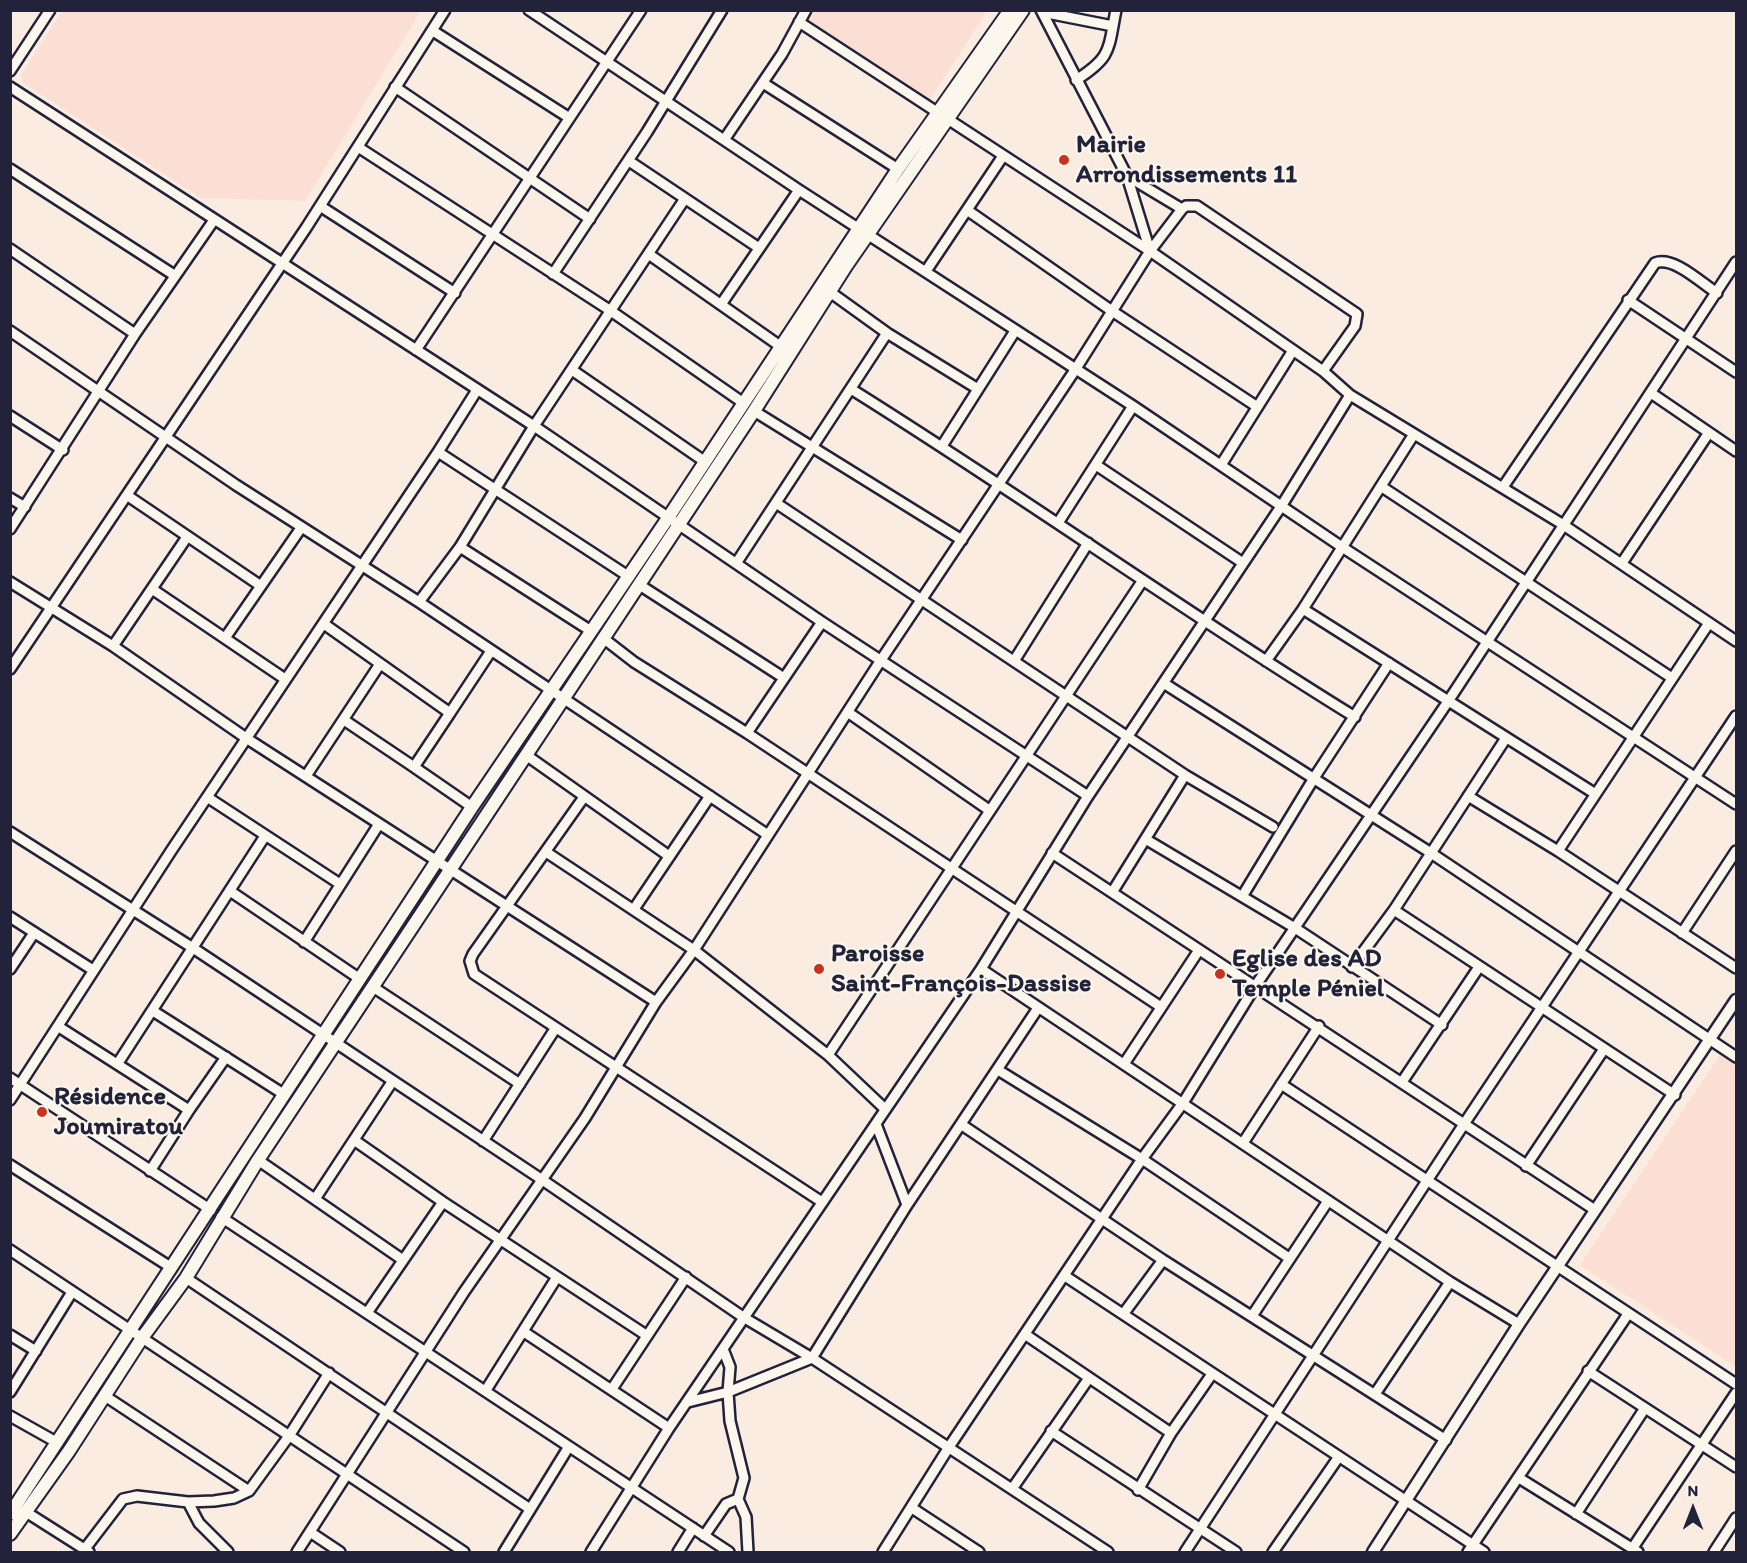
<!DOCTYPE html>
<meta charset="utf-8">
<style>
body{margin:0}
#map{position:relative;width:1747px;height:1563px;overflow:hidden;background:#fbece1;font-family:Itim,sans-serif}
canvas{display:block}
.frame{position:absolute;inset:0;border:12px solid #22223b;pointer-events:none}
.north{position:absolute;left:1663px;top:1479px;width:60px;height:60px;-webkit-text-stroke:4px #fbf7ec;paint-order:stroke;rotate:0deg;font-size:16px;font-weight:700;line-height:24px;text-align:center;color:#22223b}
.north::after{content:'';display:block;margin:auto;width:21px;height:27px;background:#22223b;clip-path:polygon(50% 0,100% 100%,50% 72%,0 100%)}
</style>
<div id="map">
<canvas width="1747" height="1563"></canvas>
<div class="frame"></div>
<div class="north">N</div>
</div>
<script>
const context = document.querySelector('canvas').getContext('2d');
context.lineJoin = 'round';
function fill(path, color) { context.fillStyle = color; context.fill(path, 'evenodd'); }
function strokePath(path, color, width, dash) { context.strokeStyle = color; context.lineWidth = width; context.lineCap = dash ? 'butt' : 'round'; context.setLineDash(dash || []); context.stroke(path); }
function drawText(font, color, halo, rows, align = 'center') {
  context.font = font + ' Itim,sans-serif'; context.lineWidth = 4.5; context.setLineDash([]); context.textBaseline = 'middle'; context.strokeStyle = halo; context.fillStyle = color; for (const [text, x, y, turn = 0] of rows) {
    context.save(); context.translate(x, y); context.rotate((+turn || 0) * Math.PI / 180); context.textAlign = isNaN(turn) ? turn : align; if (halo) context.strokeText(text, 0, 0); context.fillText(text, 0, 0); context.restore();
  }
}
fill(new Path2D(`
 M62 11V10L421 11 305 201 201 198 23 83 21 75Z
 M815 11H987L928 103 806 22Z
 M1720 1055 1736 1066V1367L1580 1265Z`), '#fcdfd4');
const minor = new Path2D(`
 M529 10 799 190 1133 406 1342 547 1736 804
 M1041 10 1127 176 1150 251
 M1042 12 1113 26
 M799 22 1150 251 1323 371 1350 395 1562 524 1736 641
 M433 31 568 117
 M10 71 50 10
 M1076 80C1112 57 1108 50 1116 10
 M763 83 898 169
 M10 87 534 426 822 622 1088 796
 M395 87 590 219
 M724 140 782 54 806 10
 M358 147 611 311 742 402
 M629 161 759 248
 M10 169 174 275
 M1127 176 1182 209
 M320 206 455 293
 M967 210 1112 311 1256 406
 M10 249 135 334
 M650 255 780 346
 M926 271 1003 156
 M553 274 647 132 722 10
 M830 292 887 333 978 389
 M1628 300 1736 372
 M722 303 799 190
 M10 331 236 485 419 602 768 835
 M416 350 641 10
 M572 370 704 461
 M851 389C1021 495 1184 612 1355 717
 M1651 393 1736 451
 M754 411 962 540
 M10 416 63 450
 M942 446 1015 331
 M438 452 628 576
 M1096 465 1243 563
 M1221 465 1292 352
 M1382 487 1672 678
 M1503 487 1655 263C1674 256 1701 283 1717 293
 M128 496 261 586
 M10 498 25 507
 M776 503 1185 775 1273 827
 M1058 523 1133 406
 M10 529 135 334 214 220
 M460 547 591 631
 M737 562 887 333
 M1622 563 1708 434
 M10 582 113 646 246 738 656 1002
 M638 584 784 678
 M152 589 285 679
 M419 602 460 547 534 426 684 200
 M1303 609 1594 793
 M324 624 450 713 491 651
 M225 638 301 528
 M603 638 634 662 747 733 1161 1007
 M113 646 187 537
 M1014 661 1088 543
 M1266 661 1303 609 1414 434
 M10 669 306 228 445 10
 M1165 684 1431 853 1736 1057
 M849 713 989 810
 M344 720 414 767 450 713
 M747 733 822 622
 M526 755 669 856
 M414 767 472 807
 M306 776 380 664
 M1468 796 1558 851 1736 968
 M207 797 340 884
 M584 797 473 954 470 961 474 974 822 1202
 M10 832 193 948 541 1179 743 1317 812 1358 1108 1552
 M1147 840 1295 928 1442 1025
 M1558 851 1709 623
 M546 852 694 950 828 1055
 M1052 853 1595 1210
 M230 891 360 979
 M1113 891 1185 775
 M1243 895 1314 778 1389 663
 M634 909 710 796
 M1394 910 1675 1095
 M10 917 93 970
 M1682 933 1736 851
 M304 942 379 824
 M1352 967 1394 910 1506 738
 M10 969 34 933
 M981 969 1450 1282 1519 1324
 M373 987 520 1084
 M153 1011 285 1095
 M59 1027 189 1110
 M118 1063 265 836
 M1124 1064 1199 950
 M998 1070 1142 1159 1289 1258
 M10 1078 211 1210
 M1402 1082 1479 967
 M1281 1084 1736 1384
 M10 1100 171 851 438 452 477 390
 M885 1109 828 1055 1143 580
 M876 1124 907 1205
 M962 1125 1163 1260 1446 1440
 M354 1140 443 1202 646 1335
 M483 1141 555 1029
 M1243 1143 1319 1026
 M258 1160 403 1260
 M10 1165 172 1268
 M1526 1166 1604 1049
 M150 1171 189 1110 226 1057
 M315 1199 392 1082
 M221 1217 729 1552
 M10 1250 464 1552
 M1065 1276 1484 1552
 M186 1278 530 1509
 M367 1313 443 1202
 M1124 1313 1163 1260
 M1252 1316 1328 1201
 M524 1332 669 1428
 M10 1335 36 1351
 M1026 1335 1171 1433
 M723 1349 730 1367 728 1392 730 1421 744 1478 738 1499
 M1588 1371 1736 1467
 M612 1389 686 1277
 M486 1390 557 1277
 M10 1392 72 1292
 M1375 1394 1450 1282
 M105 1396 249 1491
 M688 1402 728 1392 812 1358 907 1205 1038 1008
 M10 1416 58 1443
 M1051 1431 1236 1552
 M1519 1478 1638 1552
 M1012 1489 1089 1378
 M1138 1490 1171 1433 1212 1374
 M188 1502 199 1523 228 1552
 M912 1508 979 1552
 M26 1512 89 1552
 M1576 1514 1645 1408
 M310 1532 340 1552
 M704 1536 726 1504 738 1499 746 1517 748 1552
 M1632 1549 1736 1393
 M84 1550 123 1499 137 1496 188 1502 214 1501 234 1498 249 1491 289 1436 329 1373
 M297 1552 464 1292 585 1118 656 1002 694 950 881 660 1075 370 1150 251 1182 209 1186 206H1197L1357 314 1355 326 1323 371
 M504 1552 568 1448
 M591 1552 669 1428 981 969 1088 796 1282 505 1350 395
 M678 1552 693 1528
 M883 1552 949 1447 1142 1159 1183 1103 1256 985 1449 700 1736 262
 M1185 1552 1464 1124 1736 716
 M1273 1552 1338 1458
 M1468 1552 1628 1314
 M1714 1552 1736 1518`);
const tertiary = new Path2D(`
 M1373 1552 1519 1324 1736 1000`);
const secondary = new Path2D(`
 M10 1514 472 807 668 518 898 169 1010 10
 M10 1534 69 1451 142 1338 186 1278 258 1160 754 411 846 266 1023 10`);
strokePath(minor, '#22223b', 14);
strokePath(tertiary, '#22223b', 15);
strokePath(secondary, '#22223b', 16);
strokePath(minor, '#fbf7ec', 9);
strokePath(tertiary, '#fbf7ec', 10);
strokePath(secondary, '#fbf7ec', 12);
for (const [x, y, r, color] of [
 [1064,160,6,"#c8321e"],
 [819,969,6,"#c8321e"],
 [1220,974,6,"#c8321e"],
 [42,1112,6,"#c8321e"]
]) { const dot = new Path2D(); dot.arc(x, y, r, 0, 2 * Math.PI); context.fillStyle = color; context.fill(dot); strokePath(dot, '#fbf7ec', 2); }
drawText('bold 26px', '#22223b', '#fbf7ec', [
 ["Mairie",1076,145],
 ["Arrondissements 11",1076,175],
 ["Paroisse",831,954],
 ["Saint-François-Dassise",831,984],
 ["Eglise des AD",1232,959],
 ["Temple Péniel",1232,989],
 ["Résidence",54,1097],
 ["Joumiratou",54,1127]
], 'left');
</script>
